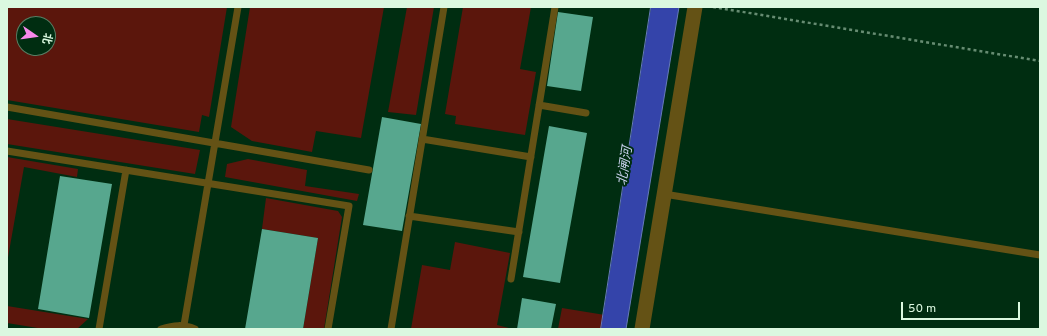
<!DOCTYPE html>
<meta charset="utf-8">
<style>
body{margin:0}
#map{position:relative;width:1047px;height:336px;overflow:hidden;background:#002d11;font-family:Overpass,"Noto Sans SC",sans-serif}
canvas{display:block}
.frame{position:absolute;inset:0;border:8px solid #dbf8e0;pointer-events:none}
.north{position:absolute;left:16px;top:16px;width:40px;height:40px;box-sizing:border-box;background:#002d11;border:1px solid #587e64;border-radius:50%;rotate:103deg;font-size:11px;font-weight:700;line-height:16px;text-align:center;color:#dbf8e0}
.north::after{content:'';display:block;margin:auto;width:14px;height:18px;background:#f788eb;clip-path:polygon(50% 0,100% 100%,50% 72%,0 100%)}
.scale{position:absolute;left:901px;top:302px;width:119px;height:18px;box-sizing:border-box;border:2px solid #dbf8e0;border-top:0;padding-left:5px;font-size:12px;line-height:14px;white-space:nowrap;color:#dbf8e0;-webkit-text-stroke:3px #002d11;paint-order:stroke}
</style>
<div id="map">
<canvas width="1047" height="336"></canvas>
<div class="frame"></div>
<div class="north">北</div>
<div class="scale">50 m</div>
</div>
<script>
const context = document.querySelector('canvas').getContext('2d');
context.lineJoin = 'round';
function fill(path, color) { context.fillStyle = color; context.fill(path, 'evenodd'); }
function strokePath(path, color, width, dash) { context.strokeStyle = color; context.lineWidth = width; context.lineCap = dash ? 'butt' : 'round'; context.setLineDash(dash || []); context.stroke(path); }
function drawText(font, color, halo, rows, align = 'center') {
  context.font = font + ' Overpass,"Noto Sans SC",sans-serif'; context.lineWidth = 4; context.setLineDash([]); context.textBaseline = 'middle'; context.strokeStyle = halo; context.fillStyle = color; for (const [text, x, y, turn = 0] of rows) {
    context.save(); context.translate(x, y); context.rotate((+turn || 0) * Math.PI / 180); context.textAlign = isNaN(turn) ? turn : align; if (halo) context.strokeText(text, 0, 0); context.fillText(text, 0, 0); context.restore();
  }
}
fill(new Path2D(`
 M7 7H227L209 117 202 115 199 132 7 100ZM24 24H48V48H24Z
 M250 7H365L371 8 372 7H384L361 138 316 131 312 152 252 141 231 127Z
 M407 7H434L416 115 388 112Z
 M463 7H531L520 69 536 72 525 135 455 124 456 116 445 114Z
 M7 119 200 150 195 174 7 144Z
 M7 157 78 169 77 177 24 167 7 263Z
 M248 159 307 170 305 186 359 194 357 201 225 177 227 164Z
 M266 198 338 211 342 217 324 329H303L318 238 262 229Z
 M455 242 510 253 497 325 513 329H411L422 265 450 270Z
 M7 306 88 319 77 329H44L7 323Z
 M562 308 605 315 602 329H558Z`), '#5b160c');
const water = new Path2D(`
 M651 7H679L626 329H601Z`);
fill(water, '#3444aa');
strokePath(water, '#667aba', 1);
fill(new Path2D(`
 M558 12 593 17 581 91 547 86Z
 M382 117 421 124 402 231 363 225Z
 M549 126 587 133 560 283 523 277Z
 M60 176 112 184 89 318 38 309Z
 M262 229 318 238 303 329H245Z
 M522 298 556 304 551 329H517Z`), '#57a78e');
strokePath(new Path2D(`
 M713 7 1040 61`), '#668c72', 2.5, [3, 3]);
strokePath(new Path2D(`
 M539 105 586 113
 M7 107 369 170
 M422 139 531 157
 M7 151 349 206 328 329
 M664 194 1040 255
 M409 216 519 232
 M511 279 555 7
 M184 325 238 7
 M99 329 126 170
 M161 329C174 325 183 324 195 329
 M391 329 444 7`), '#645215', 7);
strokePath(new Path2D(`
 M642 329 695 7`), '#645215', 15);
drawText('italic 13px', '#cad3ee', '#002d11', [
 ["北闸河",626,166,-81]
]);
</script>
